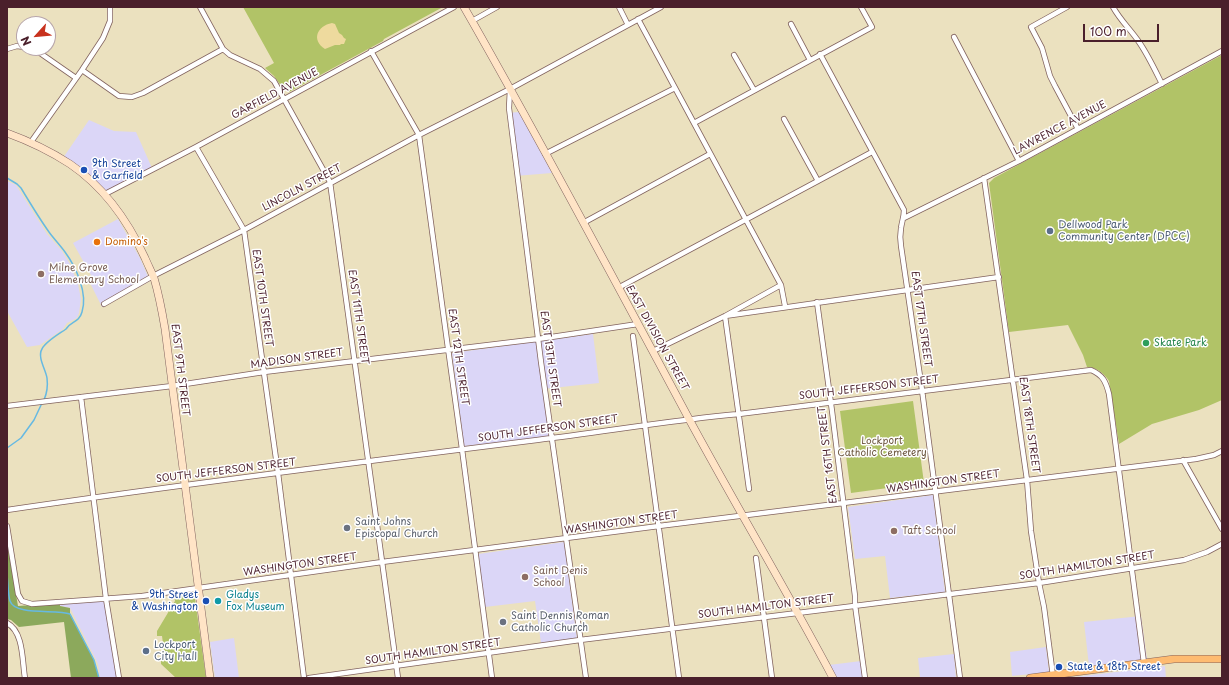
<!DOCTYPE html>
<style>
body{margin:0}
#map{position:relative;width:1229px;height:685px;overflow:hidden;background:#ebe1bf;font-family:"Playpen Sans",sans-serif}
canvas{display:block}
.frame{position:absolute;inset:0;border:8px solid #4a1f2b;pointer-events:none}
.north{position:absolute;left:16px;top:16px;width:40px;height:40px;box-sizing:border-box;background:#fff;border:1px solid #b7a5aa;border-radius:50%;rotate:243deg;font-size:11px;font-weight:700;line-height:16px;text-align:center;color:#4a1f2b}
.north::after{content:'';display:block;margin:auto;width:14px;height:18px;background:#c8321e;clip-path:polygon(50% 0,100% 100%,50% 72%,0 100%)}
.scale{position:absolute;left:1083px;top:24px;width:76px;height:18px;box-sizing:border-box;border:2px solid #4a1f2b;border-top:0;padding-left:5px;font-size:12px;line-height:14px;white-space:nowrap;color:#4a1f2b;-webkit-text-stroke:3px #fff;paint-order:stroke}
</style>
<div id="map">
<canvas width="1229" height="685"></canvas>
<div class="frame"></div>
<div class="north">N</div>
<div class="scale">100 m</div>
</div>
<script>
const context = document.querySelector('canvas').getContext('2d');
context.lineJoin = 'round';
function fill(path, color) { context.fillStyle = color; context.fill(path, 'evenodd'); }
function strokePath(path, color, width, dash) { context.strokeStyle = color; context.lineWidth = width; context.lineCap = dash ? 'butt' : 'round'; context.setLineDash(dash || []); context.stroke(path); }
function drawText(font, color, halo, rows, align = 'center') {
  context.font = font + ' "Playpen Sans",sans-serif'; context.lineWidth = 3; context.setLineDash([]); context.textBaseline = 'middle'; context.strokeStyle = halo; context.fillStyle = color; for (const [text, x, y, turn = 0] of rows) {
    context.save(); context.translate(x, y); context.rotate((+turn || 0) * Math.PI / 180); context.textAlign = isNaN(turn) ? turn : align; if (halo) context.strokeText(text, 0, 0); context.fillText(text, 0, 0); context.restore();
  }
}
fill(new Path2D(`
 M519 112 552 173 515 176 507 113Z
 M89 120 114 131 136 132 152 168 104 192 63 158Z
 M7 181 16 185 47 234 62 251 70 264 78 284 81 299 79 313 77 318 67 323 63 329 40 345 27 347 7 311Z
 M118 219 140 258 150 281 102 307 88 279 92 277 73 243Z
 M593 334 599 383 543 389 549 437 464 446 452 353Z
 M933 495 945 592 890 598 885 556 855 559 848 507Z
 M564 542 577 639 541 643 535 601 485 607 478 554Z
 M105 601 117 678H100L98 664 70 608 60 606V603Z
 M1141 616 1147 659 1089 666 1084 622Z
 M234 638 239 678H215L210 642Z
 M1046 647 1049 672 1012 676 1010 652Z
 M954 654 956 678H920L918 658Z
 M861 661 864 678H836L829 665Z
 M1165 666 1166 678H1066Z`), '#dbd6f7');
fill(new Path2D(`
 M243 7H443L384 39 383 41 289 92 284 90 274 76 265 68 274 63Z
 M1222 55V400L1199 410 1152 424 1119 444 1109 381C1103 372 1097 368 1087 367L1083 355 1068 325 1009 332 989 183 994 178Z
 M913 401 924 483 851 493 840 411Z
 M194 591 206 678H176L161 664V659L165 658 162 636H157V631L175 601 174 594Z`), '#b1c367');
fill(new Path2D(`
 M7 542 18 606 60 603V606L70 608V614L94 660 99 678H71L64 622 19 627 11 620 7 619Z`), '#8ca95c');
fill(new Path2D(`
 M332 23 335 24 339 33 342 35 344 38 346 39 344 44H341L340 45H335L325 49C311 40 317 26 332 23Z`), '#eeda9e');
strokePath(new Path2D(`
 M7 178 17 184 21 188C30 203 39 218 49 232 54 239 60 245 65 252 76 267 88 293 82 312 79 323 71 321 66 329 59 334 45 342 42 349 37 357 46 370 47 378 48 386 47 393 44 400
 M7 448 21 438 34 420 42 403
 M7 575C8 582 8 595 10 601 15 616 56 609 70 614L94 660 99 678`), '#66b9e2', 1.5);
const street = new Path2D(`
 M200 7 223 49 230 55 260 69 274 81 330 182 398 678
 M619 7 628 25
 M1067 7 1031 27 1042 48 1050 76 1055 86 1078 129
 M1113 7C1120 20 1131 30 1139 42 1148 55 1155 70 1162 84
 M638 19 781 285 785 306
 M472 21 497 7
 M791 24 810 60
 M954 37 1019 161
 M30 48 40 53 76 78
 M7 49 17 46 24 47
 M371 51 419 135 447 341 462 449 492 678
 M820 54 904 210C904 217 902 221 901 228 900 234 900 240 901 246L922 390 960 678
 M734 55 754 90
 M82 70 119 96 132 97 143 93 223 49
 M510 89 509 108 541 362 586 678
 M784 119 818 181
 M694 123 872 27 861 7
 M31 142 82 70 103 38 110 21V7
 M196 147 244 230 278 473 304 678
 M545 154 675 88
 M984 178 1027 480 1031 531 1039 583 1044 607 1053 676
 M105 194 196 147 454 7
 M904 218 1019 161 1222 51
 M583 223 710 154
 M618 288 872 152
 M817 302 832 411 855 596V605L865 678
 M104 304 153 276 244 230 419 135 510 89 661 7
 M633 336 679 678
 M653 351 725 316 781 285
 M81 397 106 599 119 678
 M7 406 172 386 264 372 355 361 538 339 638 324
 M1183 460 1222 529
 M749 489 725 316 999 277
 M7 510C183 484 360 462 537 440 604 432 671 420 739 414L1091 370C1103 375 1106 382 1109 394L1144 663
 M7 526 18 594 22 601 32 604 142 596 382 562 659 526 1196 459 1214 455 1222 451
 M756 558 772 678
 M7 623C24 632 22 661 25 678
 M309 678 580 640 1039 583 1184 560 1207 552 1222 544`);
const secondary = new Path2D(`
 M464 7C542 143 615 281 689 419 736 506 787 591 833 678
 M7 133C29 141 50 151 70 164 104 187 128 221 145 258 148 265 151 271 154 278 159 295 162 311 165 329L210 678`);
const primary = new Path2D(`
 M1030 678 1174 659H1222`);
strokePath(street, '#82635f', 6);
strokePath(secondary, '#82635f', 8);
strokePath(primary, '#82635f', 8);
strokePath(street, '#fff', 4.5);
strokePath(secondary, '#ffe4c6', 7);
strokePath(primary, '#febb71', 7);
for (const [x, y, r, color] of [
 [84,170,4,"#1a4fb4"],
 [1050,231,4,"#5c6f8a"],
 [97,242,4,"#e8710a"],
 [41,274,4,"#8d6e63"],
 [1146,343,4,"#2e9e5b"],
 [347,528,4,"#6b7280"],
 [894,531,4,"#8d6e63"],
 [525,577,4,"#8d6e63"],
 [206,601,4,"#1a4fb4"],
 [218,601,4,"#0f9aa8"],
 [503,622,4,"#6b7280"],
 [146,651,4,"#5c6f8a"],
 [1059,667,4,"#1a4fb4"]
]) { const dot = new Path2D(); dot.arc(x, y, r, 0, 2 * Math.PI); context.fillStyle = color; context.fill(dot); strokePath(dot, '#fff', 1.5); }
drawText('10px', '#4a1f2b', '#fff', [
 ["GARFIELD AVENUE",275,94,-28],
 ["LAWRENCE AVENUE",1060,128,-28],
 ["LINCOLN STREET",302,188,-28],
 ["EAST 10TH STREET",262,298,82],
 ["EAST 11TH STREET",358,317,82],
 ["EAST 17TH STREET",921,319,82],
 ["EAST DIVISION STREET",657,338,61],
 ["EAST 12TH STREET",458,357,82],
 ["MADISON STREET",297,359,-8],
 ["EAST 13TH STREET",550,359,82],
 ["EAST 9TH STREET",180,370,83],
 ["SOUTH JEFFERSON STREET",869,388,-7],
 ["EAST 18TH STREET",1029,425,82],
 ["SOUTH JEFFERSON STREET",548,429,-8],
 ["EAST 16TH STREET",828,455,-97],
 ["SOUTH JEFFERSON STREET",226,471,-7],
 ["WASHINGTON STREET",943,482,-8],
 ["WASHINGTON STREET",621,523,-8],
 ["WASHINGTON STREET",300,565,-8],
 ["SOUTH HAMILTON STREET",1087,566,-9],
 ["SOUTH HAMILTON STREET",766,607,-7],
 ["SOUTH HAMILTON STREET",433,652,-8]
]);
drawText('10px', '#164399', '#fff', [
 ["9th Street",92,164],
 ["& Garfield",92,176],
 ["9th Street",198,595,"right"],
 ["& Washington",198,607,"right"],
 ["State & 18th Street",1067,667]
], 'left');
drawText('10px', '#4e5e75', '#fff', [
 ["Dellwood Park",1058,225],
 ["Community Center (DPCC)",1058,237],
 ["Lockport",154,645],
 ["City Hall",154,657]
], 'left');
drawText('10px', '#c56008', '#fff', [
 ["Domino's",105,242]
], 'left');
drawText('10px', '#785e54', '#fff', [
 ["Milne Grove",49,268],
 ["Elementary School",49,280],
 ["Taft School",902,531],
 ["Saint Denis",533,571],
 ["School",533,583]
], 'left');
drawText('10px', '#27864d', '#fff', [
 ["Skate Park",1154,343]
], 'left');
drawText('10px', '#6e5840', '#fff', [
 ["Lockport",882,441],
 ["Catholic Cemetery",882,453]
]);
drawText('10px', '#5b616d', '#fff', [
 ["Saint Johns",355,522],
 ["Episcopal Church",355,534],
 ["Saint Dennis Roman",511,616],
 ["Catholic Church",511,628]
], 'left');
drawText('10px', '#0d838f', '#fff', [
 ["Gladys",226,595],
 ["Fox Museum",226,607]
], 'left');
</script>
